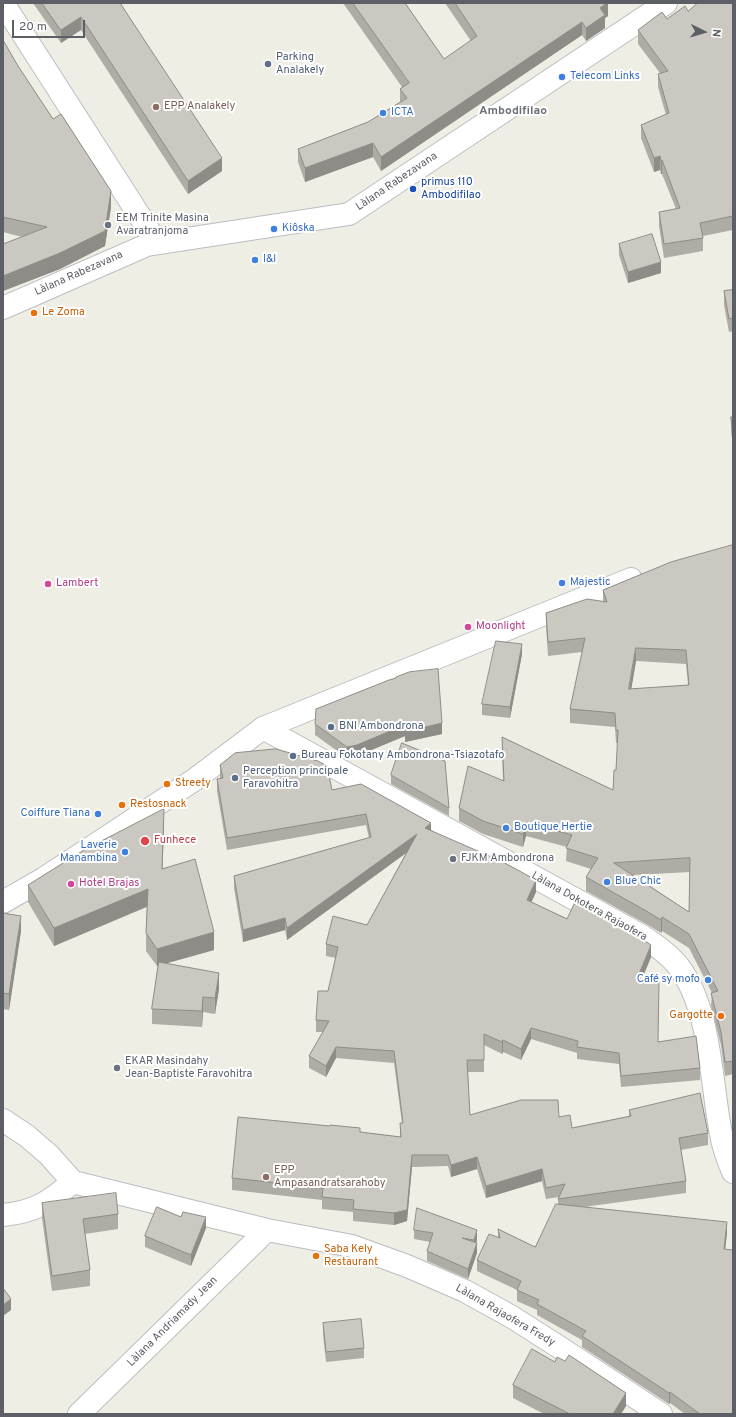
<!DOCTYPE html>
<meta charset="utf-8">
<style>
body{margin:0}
#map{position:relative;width:736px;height:1417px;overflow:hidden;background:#efeee4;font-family:Overpass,sans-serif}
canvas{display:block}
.frame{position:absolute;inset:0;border:4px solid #5c5f66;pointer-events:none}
.north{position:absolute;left:684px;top:12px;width:40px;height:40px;-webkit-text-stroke:3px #fff;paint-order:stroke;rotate:95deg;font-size:11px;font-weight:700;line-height:16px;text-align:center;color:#5c5f66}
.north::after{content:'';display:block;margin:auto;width:14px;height:18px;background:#5c5f66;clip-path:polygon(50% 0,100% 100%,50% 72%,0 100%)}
.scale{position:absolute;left:12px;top:20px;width:73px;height:18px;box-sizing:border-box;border:2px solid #5c5f66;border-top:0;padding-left:5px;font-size:12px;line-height:14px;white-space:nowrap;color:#5c5f66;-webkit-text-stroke:3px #fff;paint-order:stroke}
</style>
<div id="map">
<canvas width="736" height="1417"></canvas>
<div class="frame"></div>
<div class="north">N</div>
<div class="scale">20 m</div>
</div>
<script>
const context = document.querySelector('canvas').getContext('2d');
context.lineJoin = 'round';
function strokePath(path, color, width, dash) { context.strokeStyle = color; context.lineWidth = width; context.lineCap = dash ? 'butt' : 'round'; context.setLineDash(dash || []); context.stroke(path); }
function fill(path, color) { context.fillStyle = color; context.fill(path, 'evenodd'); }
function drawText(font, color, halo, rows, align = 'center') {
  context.font = font + ' Overpass,sans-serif'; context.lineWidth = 4; context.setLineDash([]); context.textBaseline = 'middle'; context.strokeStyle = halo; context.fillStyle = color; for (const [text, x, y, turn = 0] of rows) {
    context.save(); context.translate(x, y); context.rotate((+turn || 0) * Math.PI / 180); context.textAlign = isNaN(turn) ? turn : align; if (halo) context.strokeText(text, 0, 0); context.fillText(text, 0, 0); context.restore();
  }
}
const street = new Path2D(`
 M3 3 157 243
 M3 308 147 245 349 214 666 3
 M263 728 631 579
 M3 1120 27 1136 49 1155 73 1182 267 1230 352 1246 407 1266 465 1291 512 1317 559 1347 661 1414
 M3 1215C35 1212 49 1202 73 1182
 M79 1414 267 1230`);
const secondary = new Path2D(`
 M3 902 43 879 194 780 263 728 642 936C656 945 669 954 679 967 711 1009 711 1084 721 1134 723 1147 728 1160 733 1172`);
strokePath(street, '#bbbdc4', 24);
strokePath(secondary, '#b9bcc3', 24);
strokePath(street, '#fff', 22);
strokePath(secondary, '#fff', 22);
fill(new Path2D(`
 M33 3H123L121 4 222 171 188 194 81 30 61 43Z
 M343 3H405L444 59 471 41 445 3H610L608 4V16L605 18V28L586 41 582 35 381 171 373 157 305 182 298 162V149L368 122 400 102V89L402 87Z
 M733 3V230L703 236V251L664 258 659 226V212L676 209 662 174H661L660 170 654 172 641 138V125L666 115 658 87V74L660 73 638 44V30L667 19 688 11Z
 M3 40 18 66 111 207 105 246 60 269 3 291V244L22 237 3 232Z
 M619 244 661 273 628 283 619 255Z
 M733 290V331L729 332 724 305V291Z
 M731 417H733V446L731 431Z
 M733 545V1074L725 1076 721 1045 711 1006 712 993 689 948 662 931 661 933 648 925 586 891V877L591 869 566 861 567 847 526 836 523 847 483 834 459 821V808L503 780 502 751V737L613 790 616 770 618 743H616L615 727 570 723V709L582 652 548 656 546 626V613L603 601V590ZM636 661 686 664 688 685 631 689ZM690 872 689 912 633 875Z
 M522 654 510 718 482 715V704Z
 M315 724 442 734 405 742V736L357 756 347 758 315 735Z
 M220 765 332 790 431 830 536 892 531 902 651 957 642 979 658 1042 700 1068V1080L621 1087 619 1064 577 1059V1053L531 1039 521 1060 503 1052 502 1054 484 1045V1072H468L470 1115 559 1117 572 1128 629 1116V1110L708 1133V1145L681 1150 686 1181V1193L584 1207 727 1233 725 1249 733 1414H685L670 1403 669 1404 582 1347V1340L537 1315V1310L517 1301V1290L477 1271V1260L498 1237V1229L535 1247 558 1205V1199L559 1197 546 1199 542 1181 486 1198 477 1169 451 1177 448 1166 412 1167 407 1221 394 1225 353 1221V1212L322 1209V1200L232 1190V1178L360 1132 400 1137V1123H402L394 1063 336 1058 326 1077 309 1068V1056L323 1032H316V1020L328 991 336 958 326 956V944L367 925 406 853 287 940 285 930 243 942 234 888V876L369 838 366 825 227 850 217 791V779H220Z
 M391 775 449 808V816L391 784Z
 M164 826 162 868 214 950 167 963 219 989 215 1014 203 1012 202 1027 152 1024V1009L158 966H157L146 951V933L147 907 54 946 28 902V885Z
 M3 913 21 931 9 1010 3 1009Z
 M42 1203 118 1214V1229L85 1234 90 1270V1286L52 1291 42 1218Z
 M181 1217 206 1228 191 1266 145 1247V1236Z
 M414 1230 477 1240 476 1243 477 1253 468 1279 427 1261V1251L430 1242 414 1239Z
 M323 1323 364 1348V1358L326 1362 323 1334Z
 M555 1362 626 1406 621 1414H544L513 1398V1385Z`), '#afaca6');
fill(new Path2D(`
 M603 3H610L608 4V16L605 18V28L586 41V28L600 8Z
 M81 17V30L61 43V30Z
 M582 22V35L381 171V157Z
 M373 143V157L305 182V168Z
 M660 156V170L654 172V158Z
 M222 158V171L188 194V181Z
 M662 160V174H661V161Z
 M111 191V207L105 246 60 269 3 291V276Z
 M661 262V273L628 283V272Z
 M522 644V654L510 718V707Z
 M636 648V661L629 703V689Z
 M442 723V734L405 742V736L357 756 347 758V747L407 724Z
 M164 809V826L162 886V869Z
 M526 822V836L523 847V834Z
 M431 823V835L425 828Z
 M417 834V845L287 940V928Z
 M536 880V892L527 912V900Z
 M148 889V906L54 946V928Z
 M21 916V931L9 1010V994Z
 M662 917V931L661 933V920Z
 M285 918V930L243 942V930Z
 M214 932V950L157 966V949Z
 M651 945V957L637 991V979Z
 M219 973V989L215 1014V998Z
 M203 997V1012L202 1027V1011Z
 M531 1028V1039L521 1060V1049Z
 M503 1040V1052L502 1054V1042Z
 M336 1047V1058L326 1077V1066Z
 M412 1155V1167L407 1221 394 1225V1213Z
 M477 1157V1169L451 1177V1165Z
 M542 1169V1181L486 1198V1186Z
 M206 1217V1228L191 1266V1255Z
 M727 1222V1233L724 1260V1249Z
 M477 1230V1240L474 1249V1240Z
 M477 1243V1253L468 1279V1269Z
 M11 1299V1310L3 1316V1305Z
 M670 1392V1403L669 1404V1393Z
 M626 1393V1406L621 1414H613Z`), '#8e8c87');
const building = new Path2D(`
 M42 3H120L222 158 188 181 81 17 61 30Z
 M353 3H405L444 59 477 36 455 3H607L600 8 605 15 586 28 582 22 381 157 373 143 305 168 298 149 368 122 407 98 400 89 409 83Z
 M698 3H733V216L700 223 703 238 664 244 659 212 680 208 662 160 661 161 660 156 654 158 641 125 669 113 658 74 668 71 638 30 662 12 667 19 685 6 688 11Z
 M3 40 18 66 53 119 61 114 111 191 105 231 60 253 3 276V244L47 227 3 217Z
 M652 234 661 262 628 272 619 244Z
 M733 290V318L729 319 724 291Z
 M731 417H733V432Z
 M733 545V1061L725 1062 721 1032 711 993 718 991 689 934 662 917 661 920 648 912 586 877 598 858 566 848 572 835 526 822 523 834 483 821 459 808 468 766 504 781 502 737 613 790 614 770H616L618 730H616L615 713 570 709 585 638 548 642 546 613 587 599 607 602 603 590 671 562ZM636 648 686 650 689 685 629 689ZM690 858 689 912 614 863Z
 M496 641 522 644 510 707 482 704Z
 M438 669 442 723 405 732 407 724 357 745 347 747 315 724 316 709 389 680 396 678V677L409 672Z
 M402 743 445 761 449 808 391 775Z
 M276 749 318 761 327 766 332 790 361 784 431 823 425 828 503 862 536 880 527 900 567 919 575 902 636 935 651 945 637 979 659 980 658 1042 696 1036 700 1068 621 1076 619 1053 577 1047 578 1041 531 1028 521 1049 503 1040 502 1042 484 1034V1060H467L470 1115 521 1100H558L559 1117 570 1115 572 1128 631 1116 629 1110 700 1093 708 1133 679 1138 686 1181 558 1199 565 1184 546 1188 542 1169 486 1186 477 1157 451 1165 448 1155H412L407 1210 394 1213 353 1209 354 1200 322 1197 323 1188 232 1178 238 1117 330 1126V1125L360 1128V1132L401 1137 400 1123H403L394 1051 336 1047 326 1066 309 1056 329 1021 316 1020 318 991H328L338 947 326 944 333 916 367 925 417 834 287 928 285 918 243 930 234 876 371 837 366 814 227 838 217 779 223 778 220 765 235 753Z
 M164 809 162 869 195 859 214 932 157 949 146 933 148 889 54 928 28 885 84 850Z
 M3 913 21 916 9 994 3 993Z
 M159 962 219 973 215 998 203 997 202 1011 152 1009Z
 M116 1193 118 1214 83 1219 90 1270 52 1276 42 1203Z
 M556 1204 727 1222 724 1249 733 1250V1414H700L670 1392 669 1393 582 1336 586 1331 537 1304 539 1300 517 1290 521 1281 477 1260 489 1234 500 1238 498 1229 535 1247Z
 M157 1207 181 1217 183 1212 206 1217 191 1255 145 1236Z
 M417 1208 477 1230 474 1240 462 1238 477 1243 468 1269 427 1251 433 1233 414 1230Z
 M3 1288 11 1299 3 1305Z
 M361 1319 364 1348 326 1352 323 1323Z
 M532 1349 555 1362 557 1357 565 1361 569 1355 626 1393 613 1414H570L513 1385Z`);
fill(building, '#cbc8c1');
strokePath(building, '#8e8c87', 1);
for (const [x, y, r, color] of [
 [268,64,4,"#5c6f8a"],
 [562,77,4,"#3f7fe0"],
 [156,107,4,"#8d6e63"],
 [383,113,4,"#3f7fe0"],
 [413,189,4,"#1a4fb4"],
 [108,225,4,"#6b7280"],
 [274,229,4,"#3f7fe0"],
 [255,260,4,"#3f7fe0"],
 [34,313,4,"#e8710a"],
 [562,583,4,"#3f7fe0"],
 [48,584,4,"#d1479c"],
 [468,627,4,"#d1479c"],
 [331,727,4,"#5c6f8a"],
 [293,756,4,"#5c6f8a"],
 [235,778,4,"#5c6f8a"],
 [167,784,4,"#e8710a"],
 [122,805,4,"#e8710a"],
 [98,814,4,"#3f7fe0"],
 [506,828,4,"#3f7fe0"],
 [145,841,5,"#e0444e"],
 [125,852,4,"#3f7fe0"],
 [453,859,4,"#6b7280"],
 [607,882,4,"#3f7fe0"],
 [71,884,4,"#d1479c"],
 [708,980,4,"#3f7fe0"],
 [721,1016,4,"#e8710a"],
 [117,1068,4,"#6b7280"],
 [266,1177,4,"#8d6e63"],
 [316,1256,4,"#e8710a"]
]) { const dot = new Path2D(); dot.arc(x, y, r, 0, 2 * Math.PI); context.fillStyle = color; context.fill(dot); strokePath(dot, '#fff', 1.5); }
drawText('11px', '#4e5e75', '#fff', [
 ["Parking",276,58],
 ["Analakely",276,71],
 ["BNI Ambondrona",339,727],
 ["Bureau Fokotany Ambondrona-Tsiazotafo",301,756],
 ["Perception principale",243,772],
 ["Faravohitra",243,785]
], 'left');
drawText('11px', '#366cbe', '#fff', [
 ["Telecom Links",570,77],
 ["ICTA",391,113],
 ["Kiôska",282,229],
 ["l&l",263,260],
 ["Majestic",570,583],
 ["Coiffure Tiana",90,814,"right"],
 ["Boutique Hertie",514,828],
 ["Laverie",117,846,"right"],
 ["Manambina",117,859,"right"],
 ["Blue Chic",615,882],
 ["Café sy mofo",700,980,"right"]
], 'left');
drawText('11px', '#785e54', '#fff', [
 ["EPP Analakely",164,107],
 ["EPP",274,1171],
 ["Ampasandratsarahoby",274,1184]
], 'left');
drawText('11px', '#5c5f66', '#fff', [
 ["Làlana Rabezavana",397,182,-34],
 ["Làlana Rabezavana",79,274,-24],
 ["Làlana Dokotera Rajaofera",589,907,29],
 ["Làlana Rajaofera Fredy",505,1316,30],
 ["Làlana Andriamady Jean",173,1322,-45]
]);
drawText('11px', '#164399', '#fff', [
 ["primus 110",421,183],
 ["Ambodifilao",421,196]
], 'left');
drawText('11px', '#5b616d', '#fff', [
 ["EEM Trinite Masina",116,219],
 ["Avaratranjoma",116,232],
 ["FJKM Ambondrona",461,859],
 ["EKAR Masindahy",125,1062],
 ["Jean-Baptiste Faravohitra",125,1075]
], 'left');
drawText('11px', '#c56008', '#fff', [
 ["Le Zoma",42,313],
 ["Streety",175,784],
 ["Restosnack",130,805],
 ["Gargotte",713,1016,"right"],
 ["Saba Kely",324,1250],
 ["Restaurant",324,1263]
], 'left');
drawText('11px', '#b23c85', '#fff', [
 ["Lambert",56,584],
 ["Moonlight",476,627],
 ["Hotel Brajas",79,884]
], 'left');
drawText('11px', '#be3a42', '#fff', [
 ["Funhece",154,841]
], 'left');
drawText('bold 12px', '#6d7178', '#fff', [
 ["Ambodifilao",513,112]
]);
</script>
